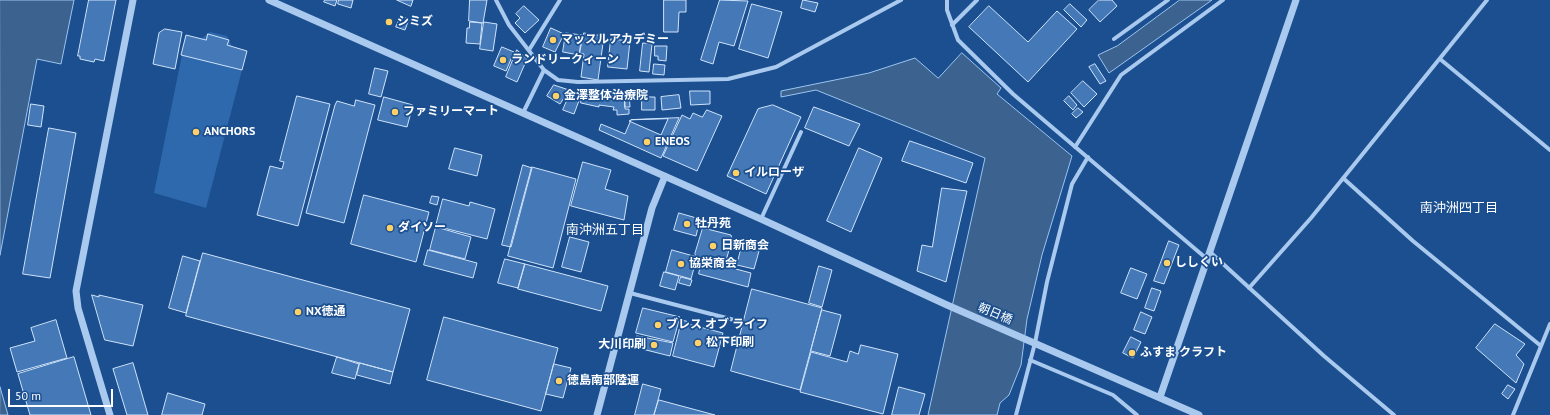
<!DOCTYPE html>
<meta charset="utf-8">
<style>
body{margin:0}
#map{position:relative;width:1550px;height:415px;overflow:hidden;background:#1b4f8f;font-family:"PT Sans",sans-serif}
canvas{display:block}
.scale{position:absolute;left:8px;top:389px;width:105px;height:18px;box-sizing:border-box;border:2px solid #fff;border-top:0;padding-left:5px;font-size:12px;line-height:14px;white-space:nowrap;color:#fff;-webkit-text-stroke:3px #1b4f8f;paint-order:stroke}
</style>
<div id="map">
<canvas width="1550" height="415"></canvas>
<div class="scale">50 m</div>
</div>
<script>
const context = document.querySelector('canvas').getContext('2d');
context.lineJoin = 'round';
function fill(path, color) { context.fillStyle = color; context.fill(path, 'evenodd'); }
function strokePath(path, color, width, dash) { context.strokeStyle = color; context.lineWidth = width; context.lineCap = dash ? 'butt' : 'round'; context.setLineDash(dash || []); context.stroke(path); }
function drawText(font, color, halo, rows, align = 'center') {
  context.font = font + ' "PT Sans","Noto Sans JP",sans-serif'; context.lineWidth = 3.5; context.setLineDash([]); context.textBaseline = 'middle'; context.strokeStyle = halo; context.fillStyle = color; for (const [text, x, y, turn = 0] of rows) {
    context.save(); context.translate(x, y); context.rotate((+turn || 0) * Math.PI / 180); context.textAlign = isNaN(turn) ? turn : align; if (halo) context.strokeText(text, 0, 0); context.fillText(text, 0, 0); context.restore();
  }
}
fill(new Path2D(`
 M210 32 227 36 232 47 247 51 206 208 154 193 186 35 201 39Z`), '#2e69ad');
const water = new Path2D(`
 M0 0H74L61 64 37 59 0 255Z
 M1180 0H1212L1109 73 1098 55 1117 46Z
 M962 53 1001 88 997 94 1072 156 1042 255 1027 319 1021 365 1009 395 1000 403 997 415H928L985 158 816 90 781 97V91L869 73 915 58 938 78Z
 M0 387 8 415H0Z`);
fill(water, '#3c6290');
strokePath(water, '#9cc4f0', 1);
const building = new Path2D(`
 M89 0H116L104 61 95 59 94 62 80 59V56H78Z
 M325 0H337L335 6 324 2Z
 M339 0H353L351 8 338 4Z
 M397 0H413L411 6Z
 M470 0H487L483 23 469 21Z
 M664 0H686V12H679L678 32H664Z
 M720 0 748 1 734 46 719 42 713 64 701 60Z
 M803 0 818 3 815 12 801 8Z
 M1099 0H1112L1117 6 1100 22 1089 10Z
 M752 4 782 12 768 58 739 49Z
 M1070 4 1087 20 1081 27 1064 10Z
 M524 6 539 20 525 33 515 23 520 18 516 14Z
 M989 6 1028 42 1057 11 1077 29 1028 82 969 27Z
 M401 16 409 19 405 30 396 27Z
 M470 22 482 23 480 44 466 43 467 28H469Z
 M484 22 497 24 493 51 480 49Z
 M551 28 564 34 555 52 543 47Z
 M165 29 182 32 175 69 153 64 159 33Z
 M566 33 582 35 579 55 563 52Z
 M584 33 604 36 598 80 581 77 584 54 580 53Z
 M208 34 229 40 227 45 247 51 242 70 181 55 186 35 206 40Z
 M611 39 630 41 627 69 608 67Z
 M643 43 652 44 649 72 640 71Z
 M655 46H667L666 61 658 60V56H655Z
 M502 47 514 52 506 71 494 66Z
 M517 50 527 59 517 82 506 77Z
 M654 64 665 65 664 75 653 74Z
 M1095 64 1106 81 1100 84 1089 67Z
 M375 68 388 71 381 97 369 94Z
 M1083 81 1097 94 1084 107 1071 93Z
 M554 85 569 90 560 104 547 96Z
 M690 91H710V104L691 105Z
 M582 92 625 97V109H629V114L617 115V110H613L614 107 599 105V107L581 103Z
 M570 94 580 98 574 114 563 110Z
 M625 94H629L630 107H625Z
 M679 95 681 108 662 110 661 97Z
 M297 96 330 104 298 226 257 215 270 166 282 169 284 162 280 161Z
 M1069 96 1077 105 1073 110 1064 101Z
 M384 97 413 105 407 127 378 120Z
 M642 97H655V110H642Z
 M356 100 375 105 344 223 306 213 335 105 337 101 354 106Z
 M31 104 44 106 41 127 28 125Z
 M773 105 801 117 766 194 727 176 758 109Z
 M814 107 860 124 849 146 805 128Z
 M1078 108 1083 112 1076 118 1072 114Z
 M707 110 722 116 697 171 663 156 682 115 690 119 693 113 702 117Z
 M679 118 661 158 599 130 601 124 625 134 631 120Z
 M668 119 661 135 629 121 631 120Z
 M49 128 76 133 50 278 23 274Z
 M910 141 973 163 966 183 902 161Z
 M455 148 482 155 477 176 449 169Z
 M859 148 882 158 851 232 827 221Z
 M583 162 611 170 605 189 628 196 624 220 571 206Z
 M523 165 532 168 511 247 502 245Z
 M532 167 576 179 553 268 508 256Z
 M942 188 967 191 946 282 917 271 922 245 932 247Z
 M364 195 429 212 416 262 351 244Z
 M432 196 439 197 437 205 430 203Z
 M443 199 469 206 470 202 495 209 487 239 436 226Z
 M679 213 700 219 696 236 674 230Z
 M436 227 471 237 465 259 430 250Z
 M703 228 731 235 732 239 726 261 724 263 696 256 695 254Z
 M570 237 589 242 581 272 562 267Z
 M1169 241 1179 245 1164 284 1154 281Z
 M742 246 759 251 754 269 737 265Z
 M428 250 477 263 473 278 424 265Z
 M672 250 697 257 691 279 666 272Z
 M203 253 410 309 393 372 186 316Z
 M183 256 200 261 186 313 169 308Z
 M505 259 525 264 518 288 498 283Z
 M702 260 751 273 748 287 699 274Z
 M525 264 608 286 601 311 518 289Z
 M819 266 832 270 822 307 809 303Z
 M1131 268 1147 274 1137 299 1121 293Z
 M664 272 679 276 675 290 660 286Z
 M681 277 692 280 690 286 679 283Z
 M1152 288 1161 291 1154 311 1145 308Z
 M752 289 822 308 800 390 731 371Z
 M92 295 99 297V295L143 305 133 346 105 340Z
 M643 308 680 317 673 342 636 333Z
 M822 310 841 315 830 356 811 351Z
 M1141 312 1152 317 1145 334 1134 330Z
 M444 317 558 348 541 411 427 380Z
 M56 320 67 358 17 372 10 348 35 341 31 328Z
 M682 320 689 322 688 324 723 333 714 367 673 356Z
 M1495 324 1525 344 1516 355 1524 364 1516 383 1476 348Z
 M637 336 673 343 670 356 634 347Z
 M1131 337 1141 342 1133 358 1123 353Z
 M861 345 898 354 883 414 800 392 811 352 847 362 850 351 858 354Z
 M74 357 91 415H30L18 374Z
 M337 357 359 364 355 379 332 373Z
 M133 363 148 415H127L113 369Z
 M360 363 393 372 390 384 357 375Z
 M554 364 571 368 563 398 546 394Z
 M643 384 661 389 654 415H635Z
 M1508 385 1515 389 1508 399 1502 394Z
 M899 387 925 394 919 415H892Z
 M168 393 205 404 202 415H162Z
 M659 400 715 415H654Z`);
fill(building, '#4478b7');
strokePath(building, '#cfe3fa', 1);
strokePath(new Path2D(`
 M496 0 509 25 544 70 558 80 578 82 728 79 776 67 901 0
 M947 0V10L958 40 1013 94 1207 259
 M952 25 977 0
 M1114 39 1168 0
 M529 50 560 0
 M1440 59 1550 150
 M523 113 544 70
 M1075 147 1121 75 1223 0
 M1343 178 1413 241 1541 346
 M761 219 801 132
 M1210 252 1324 356 1394 415
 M1249 288 1311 218 1487 0
 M630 293 738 321
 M1030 360 1113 395 1137 415
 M1016 415 1035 343 1047 282 1072 184 1088 157
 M1513 415 1550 324`), '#a9c9ee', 4);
strokePath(new Path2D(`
 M269 0 761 219 947 305 1199 415
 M1160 397 1296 0
 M110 415 78 308 76 291 133 0
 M597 415 652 208 665 176`), '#a9c9ee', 7);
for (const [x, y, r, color] of [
 [389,22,4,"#ffd166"],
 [553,40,4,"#ffd166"],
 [503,60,4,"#ffd166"],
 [556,96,4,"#ffd166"],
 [395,112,4,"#ffd166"],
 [196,132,4,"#ffd166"],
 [647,142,4,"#ffd166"],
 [736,173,4,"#ffd166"],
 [687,224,4,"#ffd166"],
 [390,228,4,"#ffd166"],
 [713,246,4,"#ffd166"],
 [1167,263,4,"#ffd166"],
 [681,264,4,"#ffd166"],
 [298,312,4,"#ffd166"],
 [658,325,4,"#ffd166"],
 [698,343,4,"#ffd166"],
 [654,345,4,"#ffd166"],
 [1132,353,4,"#ffd166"],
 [559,381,4,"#ffd166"]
]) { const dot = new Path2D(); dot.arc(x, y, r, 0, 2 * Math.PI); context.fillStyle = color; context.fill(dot); strokePath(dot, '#1b4f8f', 1.5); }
drawText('bold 12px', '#fff', '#1b4f8f', [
 ["シミズ",397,22],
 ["マッスルアカデミー",561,40],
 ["ランドリークィーン",511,60],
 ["金澤整体治療院",564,96],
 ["ファミリーマート",403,112],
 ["ANCHORS",204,132],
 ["ENEOS",655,142],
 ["イルローザ",744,173],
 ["牡丹苑",695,224],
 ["ダイソー",398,228],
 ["日新商会",721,246],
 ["ししくい",1175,263],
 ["協栄商会",689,264],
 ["NX徳通",306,312],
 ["ブレス オブ ライフ",666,325],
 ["松下印刷",706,343],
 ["大川印刷",646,345,"right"],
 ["ふすま クラフト",1140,353],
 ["徳島南部陸運",567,381]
], 'left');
drawText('12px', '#fff', '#1b4f8f', [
 ["朝日橋",995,314,23]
]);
drawText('13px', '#fff', '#1b4f8f', [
 ["南沖洲四丁目",1459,208],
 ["南沖洲五丁目",605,230]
]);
</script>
